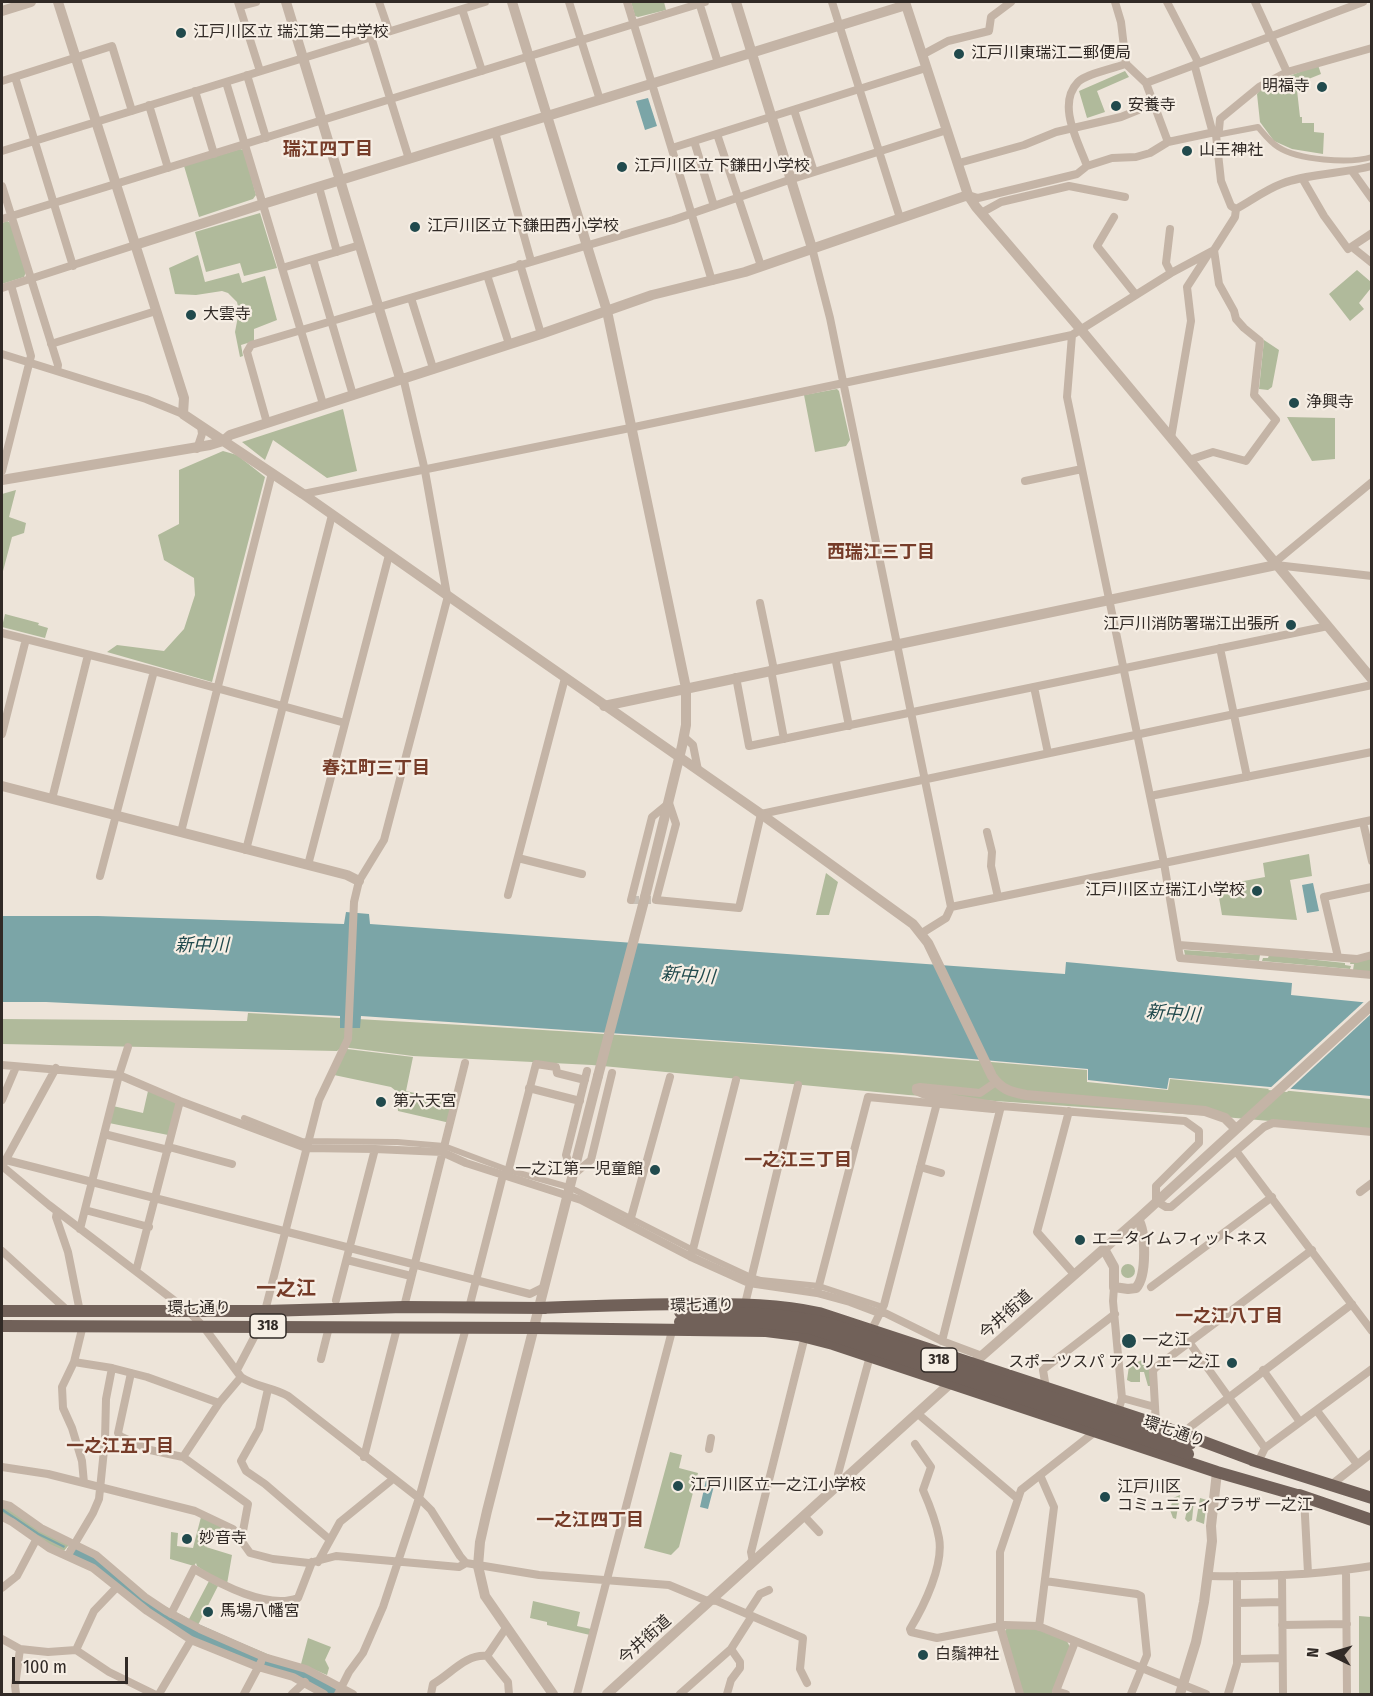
<!DOCTYPE html>
<meta charset="utf-8">
<style>
body{margin:0}
#map{position:relative;width:1373px;height:1696px;overflow:hidden;background:#ede4d9;font-family:"Fira Sans Condensed",sans-serif}
canvas{display:block}
.frame{position:absolute;inset:0;border:3px solid #312a26;pointer-events:none}
.north{position:absolute;left:1301px;top:1624px;width:60px;height:60px;-webkit-text-stroke:4px #f6eee4;paint-order:stroke;rotate:275deg;font-size:16px;font-weight:700;line-height:24px;text-align:center;color:#312a26}
.north::after{content:'';display:block;margin:auto;width:21px;height:27px;background:#312a26;clip-path:polygon(50% 0,100% 100%,50% 72%,0 100%)}
.scale{position:absolute;left:12px;top:1657px;width:116px;height:27px;box-sizing:border-box;border:3px solid #312a26;border-top:0;padding-left:8px;font-size:18px;line-height:21px;white-space:nowrap;color:#312a26;-webkit-text-stroke:4px #f6eee4;paint-order:stroke}
</style>
<div id="map">
<canvas width="1373" height="1696"></canvas>
<div class="frame"></div>
<div class="north">N</div>
<div class="scale">100 m</div>
</div>
<script>
const context = document.querySelector('canvas').getContext('2d');
context.lineJoin = 'round';
function fill(path, color) { context.fillStyle = color; context.fill(path, 'evenodd'); }
function strokePath(path, color, width, dash) { context.strokeStyle = color; context.lineWidth = width; context.lineCap = dash ? 'butt' : 'round'; context.setLineDash(dash || []); context.stroke(path); }
function drawText(font, color, halo, rows, align = 'center') {
  context.font = font + ' "Fira Sans Condensed","Noto Sans JP",sans-serif'; context.lineWidth = 4.5; context.setLineDash([]); context.textBaseline = 'middle'; context.strokeStyle = halo; context.fillStyle = color; for (const [text, x, y, turn = 0] of rows) {
    context.save(); context.translate(x, y); context.rotate((+turn || 0) * Math.PI / 180); context.textAlign = isNaN(turn) ? turn : align; if (halo) context.strokeText(text, 0, 0); context.fillText(text, 0, 0); context.restore();
  }
}
fill(new Path2D(`
 M631 2H664L666 10 638 17 635 16Z
 M1318 65 1321 74 1306 80 1307 87 1297 90 1300 117H1302V123H1314V132L1324 133 1323 154 1292 149 1274 141 1260 122 1257 94 1263 86Z
 M1125 71 1129 77 1097 91 1105 112 1087 118 1079 91Z
 M240 149 244 150 256 195 253 199 199 217 184 166Z
 M260 213 277 268 244 276 240 263 206 272 195 232Z
 M7 221 11 223 26 272 24 277 2 284V223Z
 M198 255 205 282 239 273 242 283 265 276 277 320 254 329V341L241 345 243 356 240 357 235 332 239 311 237 302 228 293 222 291 196 295 175 294 169 268Z
 M1357 270 1371 282V288L1359 303 1364 309 1350 321 1329 294Z
 M1264 340 1279 350 1272 387 1268 390 1259 389Z
 M837 389 839 391 850 440 846 446 815 452 804 395Z
 M343 409 357 471 327 478 273 440 265 460 242 442Z
 M1287 417 1335 418V459L1312 461Z
 M223 451 237 455 265 477 212 682 107 652 117 645 164 651 184 629 195 595 194 578 164 560 158 535 179 524V470Z
 M16 490 9 517 26 523 24 533 12 537 2 575V494Z
 M5 614 39 623 38 625 48 628 45 638 2 627Z
 M1309 854 1312 876 1290 880 1297 920 1222 915 1217 886 1265 877 1263 863Z
 M826 873 838 882 829 915H816Z
 M1184 950 1260 955 1259 961 1185 955Z
 M1269 955 1345 963V965L1351 966 1350 969 1262 961 1263 958H1268Z
 M1371 958V972L1353 970 1354 964H1350L1351 960Z
 M248 1013C528 1028 808 1046 1087 1070V1082L1168 1090 1170 1079 1371 1099V1130L1213 1116 908 1095 592 1065 413 1056 342 1047 337 1051 2 1044V1019L247 1021Z
 M347 1049 413 1057 406 1091 455 1102 450 1123 398 1111 396 1091 391 1087 334 1075Z
 M148 1091 177 1103 168 1135 109 1123 113 1106 143 1113Z
 M1121 1271a7 7 0 1 1 14 0a7 7 0 1 1-14 0Z
 M1142 1360 1151 1366 1153 1386H1148L1144 1372H1140V1382H1131L1127 1380 1129 1366Z
 M670 1452 682 1455 679 1468 698 1473 679 1547 671 1555 644 1548Z
 M1180 1495 1176 1519 1173 1518 1170 1510 1173 1498Z
 M1190 1497 1194 1500 1192 1520 1188 1522 1185 1519Z
 M1200 1498 1207 1500 1204 1524 1196 1521Z
 M2 1503 40 1526 72 1541 64 1551 50 1546 2 1514Z
 M201 1517 222 1527 206 1547 232 1555 227 1584 210 1575 197 1566 196 1563 194 1566 170 1559 171 1532 178 1533 177 1546 193 1548Z
 M77 1544 150 1598 189 1619 209 1581 218 1586 198 1625 337 1683 331 1694 304 1678 192 1638 71 1554Z
 M533 1601 580 1612 577 1626 591 1629 590 1635 547 1625V1622L530 1618Z
 M1359 1616 1371 1617V1694H1359Z
 M1007 1628 1037 1629 1067 1641 1070 1647 1052 1694H1023L1005 1631Z
 M308 1638 331 1647 325 1660 329 1668 327 1675 301 1664Z`), '#b0ba9b');
fill(new Path2D(`
 M648 98 657 126 645 130 636 101Z
 M1313 883 1319 911 1307 913 1302 885Z
 M346 912 369 914 370 924 1065 974 1066 962 1292 983 1291 995 1371 1003V1096L1169 1078 1167 1089 1088 1080V1069L902 1053 361 1016 360 1028H340V1016L46 1002H2V916H98L344 924Z
 M706 1480 715 1482 708 1509 700 1507Z
 M2 1508 39 1533 65 1546 64 1548 38 1535 2 1511Z`), '#7ba5a7');
fill(new Path2D(`
 M1367 999 1372 1000 1371 1014 1287 1092 1268 1090Z`), '#ede4d9');
strokePath(new Path2D(`
 M74 1551 83 1554 163 1616 268 1663 308 1675 338 1694`), '#7ba5a7', 14);
strokePath(new Path2D(`
 M631 900H656`), '#c7bfb5', 8, [8, 4]);
strokePath(new Path2D(`
 M1216 135 1258 127C1264 134 1270 142 1278 147 1298 160 1349 164 1372 157
 M244 1118 302 1141 397 1142 444 1146 508 1170 565 1186
 M575 1190 693 1250 751 1277 761 1280 819 1286 883 1307`), '#c4b4a6', 6);
strokePath(new Path2D(`
 M238 2 260 71
 M379 2 389 31
 M569 2 600 100
 M627 2 712 281
 M699 2 718 63
 M832 2 900 218
 M1115 2 1121 22 1126 64 1146 83 1168 142
 M1167 2 1197 60 1195 67 1212 130 1216 135 1221 181 1231 206 1236 209C1251 201 1265 190 1281 184 1309 173 1342 174 1372 166
 M1255 2 1287 72
 M240 6 256 2
 M462 9 482 71
 M371 37 409 159
 M922 55 948 41 989 31 991 17 1011 2
 M247 75 266 138
 M15 77 73 266
 M2 81 112 46 132 111
 M226 82 323 404
 M1146 83 1363 2
 M195 91 214 154
 M149 105 168 168
 M794 110 814 172
 M495 132 531 261
 M717 134 761 266
 M694 141 714 206
 M672 148 926 68
 M2 151 485 2
 M959 163 1024 145 1056 132 1121 117 1153 104
 M1087 166C1079 143 1056 105 1078 82 1086 74 1114 68 1126 64
 M1352 171 1372 199
 M1302 178 1324 216 1348 249 1372 233
 M2 186 58 365 57 371
 M319 187 337 252
 M968 195 978 198 1077 174 1087 166 1112 158 1136 157 1150 153 1168 142 1215 132 1219 130 1220 119 1259 87 1287 72 1372 48
 M1236 209 1235 217 1214 250 1171 273 1072 335 1067 397 1164 863 1180 958 1372 975
 M981 213 1001 202 1069 186 1125 197
 M1114 217 1097 246 1136 295
 M2 219 705 2
 M1170 229 1166 263 1171 273
 M1352 247 1372 263
 M812 248 830 318 951 907 946 918 922 933
 M313 259 353 395
 M520 264 541 334
 M282 268 360 245
 M487 275 509 344
 M2 288 135 245
 M411 298 433 368
 M51 344 156 311
 M2 354 146 399 183 414
 M403 377 425 471 447 595
 M267 423 247 352 251 345 673 220 786 181 947 130
 M1171 438 1191 321 1187 287 1209 253
 M197 449 202 434 201 426
 M1189 460 1213 452 1246 461 1276 420 1254 395 1260 341 1244 328 1236 319 1234 311 1219 284 1214 250
 M2 471 31 356 11 285
 M1025 481 1082 469
 M303 494 625 429 1072 335
 M1274 563 1372 482
 M1276 565 1372 576
 M760 603 774 670
 M2 633 154 671 345 723
 M1220 648 1247 777
 M835 657 849 726
 M771 670 784 739
 M736 677 749 746 1328 626
 M1034 687 1048 753
 M2 734 26 639
 M684 737 693 745 698 770
 M1150 796 1372 752
 M52 799 88 655
 M1363 822 1372 861
 M181 832 272 473
 M987 832 992 852 991 866 998 897
 M246 850 332 515
 M518 858 582 874
 M308 865 389 555
 M100 876 154 671
 M508 895 565 678
 M631 900 652 817 669 803 676 824 656 900 739 908 761 814 1372 685
 M951 907 1372 820
 M1179 945 1357 959 1372 955
 M1338 957 1324 897 1372 887
 M2 1065 119 1075 180 1101 306 1148 375 1149 442 1152 466 1163 581 1200 691 1257 749 1283 817 1293 850 1302 879 1313H885L942 1341 982 1356
 M587 1071 566 1155 573 1175 591 1160 612 1073
 M996 1082 980 1093 920 1087 916 1088V1091L923 1094 1001 1106 1185 1121 1199 1131V1143L1156 1186V1201L1166 1207H1171L1236 1151 1372 1331
 M529 1088 580 1101
 M2 1100 16 1067
 M1069 1111 1037 1232 1074 1274
 M104 1134 168 1150
 M169 1147 232 1164
 M1236 1151 1264 1127 1273 1123 1372 1132
 M6 1160 530 1294 544 1287
 M4 1163 56 1068
 M2 1166 49 1205 188 1311 203 1326 241 1377C255 1387 273 1387 288 1396L419 1498 431 1510 460 1556 466 1563 539 1575 669 1585 705 1600 717 1601 803 1638 800 1669 807 1683
 M920 1167 941 1173
 M507 1176 536 1064 556 1067 557 1073 585 1080
 M1360 1192 1372 1183
 M85 1210 149 1227
 M57 1212 56 1217 68 1252 80 1312
 M629 1225 670 1077
 M80 1229 119 1075 128 1047
 M2 1251 69 1312
 M691 1257 736 1080
 M347 1260 411 1276
 M136 1271 180 1101
 M1114 1287 1113 1301 1122 1398 1118 1412
 M1151 1287 1272 1197
 M817 1293 868 1097 993 1109 997 1108
 M336 1300 375 1149
 M745 1304 798 1085
 M404 1307 465 1063
 M469 1308 503 1175
 M83 1325 74 1362 62 1387 63 1408 72 1428 82 1461 84 1483
 M872 1329 884 1305 937 1103
 M942 1341 1001 1106
 M1189 1342 1265 1448
 M321 1359 329 1327
 M74 1362 112 1368 147 1377 219 1403 241 1377
 M237 1370 260 1326 265 1311 319 1100 348 1039 354 902 359 881 384 840 448 596
 M1263 1370 1300 1422
 M131 1373 118 1433 120 1436 150 1450 183 1457 248 1504 243 1531 240 1538
 M1046 1388 1043 1370 1045 1368 1115 1314
 M268 1389 259 1429 241 1461 246 1471 265 1484 329 1539
 M1122 1398 1155 1407
 M1317 1411 1357 1464
 M918 1414 1018 1499
 M1156 1424 1153 1371 1155 1368 1312 1250
 M1186 1435 1190 1427 1352 1304
 M915 1444 931 1467 923 1490C930 1506 936 1521 939 1538 944 1565 924 1606 910 1629L911 1632 937 1638 1005 1625 1038 1626 1206 1694
 M709 1449 711 1438
 M183 1457 219 1403
 M364 1457 397 1328
 M1258 1462 1265 1448 1372 1369
 M2 1467 48 1474 195 1511 233 1529 250 1553 273 1559 309 1563 336 1556 459 1567 466 1563
 M842 1482 838 1474 870 1356
 M1331 1485 1372 1453
 M1304 1497 1308 1573
 M2 1504 10 1506 41 1528 96 1555 145 1597 166 1611 200 1629 264 1657 306 1669 353 1694
 M804 1516 819 1532
 M2 1517 12 1522 49 1548 93 1568 147 1611 191 1640 258 1667 293 1677 324 1694
 M68 1555 93 1513 99 1499 105 1440 106 1399 112 1368
 M318 1562 340 1522 393 1479
 M753 1562 751 1552 805 1336
 M1346 1570 1347 1694
 M1282 1575 1283 1694
 M1208 1576C1262 1577 1318 1575 1372 1566
 M1045 1581 1137 1594 1141 1596 1147 1655 1131 1694
 M2 1588 17 1576 36 1540
 M1237 1603 1282 1602
 M171 1614 194 1569C220 1584 268 1610 298 1598L312 1562
 M747 1614 760 1594 769 1590
 M1282 1625 1347 1624
 M1039 1627 1054 1507 1040 1475
 M2 1639 20 1649 48 1652 76 1650 109 1672 154 1694
 M76 1650 94 1611 117 1587
 M487 1656 508 1682 509 1694
 M1238 1659 1282 1658
 M16 1694 15 1686 20 1649
 M159 1694 191 1640
 M244 1694 261 1662
 M292 1694 305 1682
 M338 1694 349 1672 363 1653 383 1607 419 1498 466 1328
 M431 1694 433 1684C451 1674 465 1654 487 1656L506 1628
 M577 1694 672 1331
 M680 1694 731 1649 752 1616
 M727 1694 731 1680 740 1668V1662L731 1649
 M1020 1694 1000 1626V1552L1021 1490 1096 1431
 M1066 1694 1056 1691 1075 1642
 M1228 1694 1237 1664V1576`), '#c4b4a6', 8);
strokePath(new Path2D(`
 M58 2 184 398 183 414 303 494 454 600 761 814 913 924 928 943 992 1076C1001 1089 1010 1092 1026 1095L1205 1111 1225 1118 1236 1129
 M286 2 400 378
 M512 2 607 311 686 688V725L682 746 645 897
 M736 2 812 248
 M905 2 968 195 976 207 1082 331 1372 679
 M2 11 31 2
 M135 245 263 204 906 5
 M2 480 210 445 223 441 230 435 541 334 652 295 745 272 968 195
 M604 706 1276 565
 M2 786 347 875 359 881
 M1104 1249 1114 1267V1287L1128 1289 1136 1288C1147 1276 1146 1232 1138 1219
 M968 1368 1138 1219 1372 1005
 M553 1694 485 1596 478 1566 480 1542 487 1511 598 1076
 M607 1694 954 1380
 M1180 1694 1196 1642 1204 1602 1212 1541 1211 1526 1217 1472`), '#c4b4a6', 10);
strokePath(new Path2D(`
 M539 1308C592 1306 646 1304 700 1304 740 1304 779 1304 819 1313L1156 1424 1258 1462
 M2 1311H265L404 1307 546 1308
 M2 1326 540 1328
 M534 1328 766 1331 798 1335 833 1344 1217 1472 1304 1497
 M1252 1460 1372 1498
 M1299 1495 1372 1520`), '#716159', 12);
strokePath(new Path2D(`
 M598 1076 645 897`), '#c4b4a6', 10);
strokePath(new Path2D(`
 M680 1312C731 1313 780 1312 830 1324L1190 1444
 M680 1322H760L810 1328 1188 1454`), '#716159', 12);
for (const [x, y, r, color] of [
 [181,33,6,"#214a4d"],
 [959,54,6,"#214a4d"],
 [1322,87,6,"#214a4d"],
 [1116,106,6,"#214a4d"],
 [1187,151,6,"#214a4d"],
 [622,167,6,"#214a4d"],
 [415,227,6,"#214a4d"],
 [191,315,6,"#214a4d"],
 [1294,403,6,"#214a4d"],
 [1291,625,6,"#214a4d"],
 [1257,891,6,"#214a4d"],
 [381,1102,6,"#214a4d"],
 [655,1170,6,"#214a4d"],
 [1080,1240,6,"#214a4d"],
 [1129,1341,8,"#214a4d"],
 [1232,1363,6,"#214a4d"],
 [678,1486,6,"#214a4d"],
 [1105,1497,6,"#214a4d"],
 [187,1539,6,"#214a4d"],
 [208,1612,6,"#214a4d"],
 [923,1655,6,"#214a4d"]
]) { const dot = new Path2D(); dot.arc(x, y, r, 0, 2 * Math.PI); context.fillStyle = color; context.fill(dot); strokePath(dot, '#f6eee4', 2); }
for (const [x, y, w] of [
 [268,1326,36],
 [939,1360,36]
]) { const box = new Path2D(); box.roundRect(x - w / 2, y - 12, w, 24, 4.5); context.fillStyle = '#f6eee4'; context.fill(box); strokePath(box, '#312a26', 1.5); }
drawText('bold 15px', '#312a26', null, [
 ["318",268,1326],
 ["318",939,1360]
]);
drawText('16px', '#312a26', '#f6eee4', [
 ["江戸川区立 瑞江第二中学校",193,33],
 ["江戸川東瑞江二郵便局",971,54],
 ["明福寺",1310,87,"right"],
 ["安養寺",1128,106],
 ["山王神社",1199,151],
 ["江戸川区立下鎌田小学校",634,167],
 ["江戸川区立下鎌田西小学校",427,227],
 ["大雲寺",203,315],
 ["浄興寺",1306,403],
 ["江戸川消防署瑞江出張所",1279,625,"right"],
 ["江戸川区立瑞江小学校",1245,891,"right"],
 ["第六天宮",393,1102],
 ["一之江第一児童館",643,1170,"right"],
 ["エニタイムフィットネス",1092,1240],
 ["一之江",1142,1341],
 ["スポーツスパ アスリエ一之江",1220,1363,"right"],
 ["江戸川区立一之江小学校",690,1486],
 ["江戸川区",1117,1488],
 ["コミュニティプラザ 一之江",1117,1506],
 ["妙音寺",199,1539],
 ["馬場八幡宮",220,1612],
 ["白鬚神社",935,1655]
], 'left');
drawText('16px', '#312a26', '#f6eee4', [
 ["環七通り",702,1306,-1],
 ["環七通り",199,1309],
 ["今井街道",1006,1315,-42],
 ["環七通り",1174,1432,19],
 ["今井街道",645,1640,-42]
]);
drawText('bold 18px', '#763c29', '#f6eee4', [
 ["瑞江四丁目",328,150],
 ["西瑞江三丁目",881,553],
 ["春江町三丁目",376,769],
 ["一之江三丁目",798,1161],
 ["一之江八丁目",1229,1317],
 ["一之江五丁目",120,1447],
 ["一之江四丁目",590,1521]
]);
drawText('italic 18px', '#214a4d', '#f6eee4', [
 ["新中川",202,946],
 ["新中川",688,976,4],
 ["新中川",1173,1014,4]
]);
drawText('bold 20px', '#763c29', '#f6eee4', [
 ["一之江",286,1289]
]);
</script>
